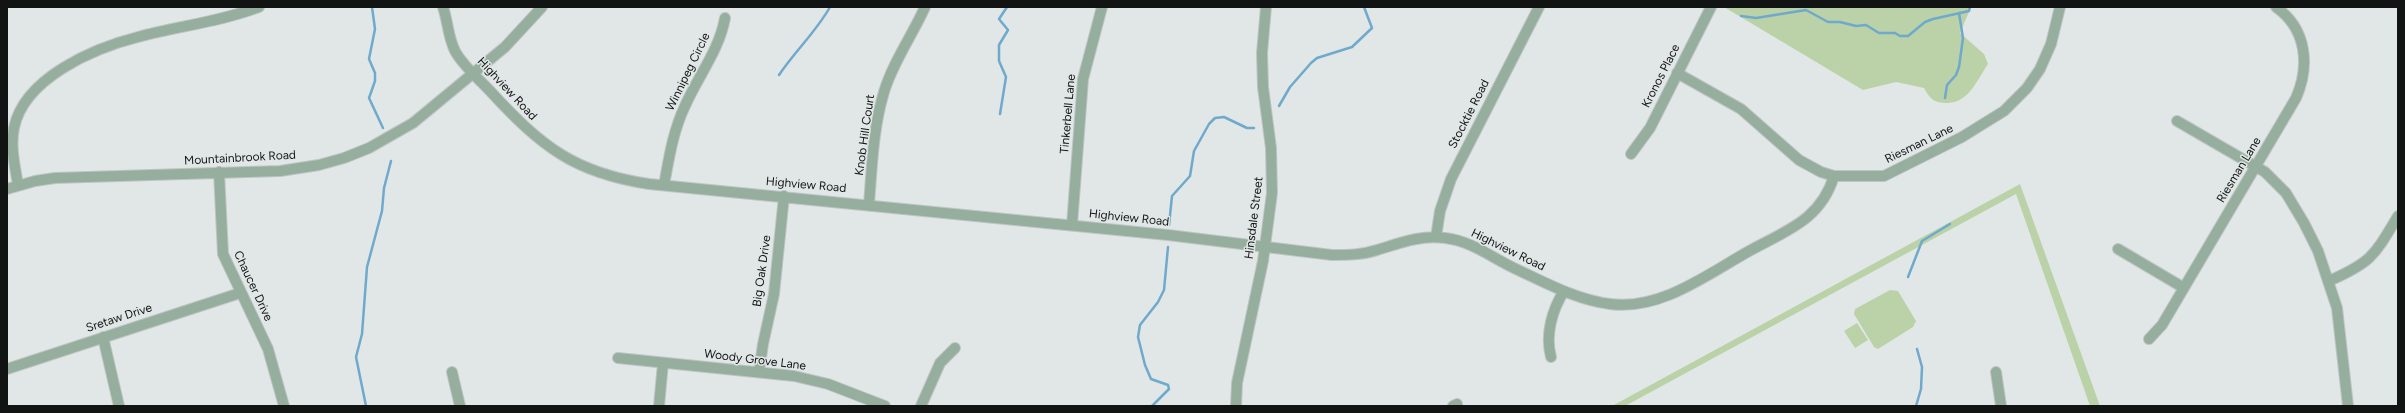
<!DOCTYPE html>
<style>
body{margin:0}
#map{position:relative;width:2405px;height:413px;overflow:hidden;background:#e0e7e6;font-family:Figtree,sans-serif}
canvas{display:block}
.frame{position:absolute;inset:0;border:8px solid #111413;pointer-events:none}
</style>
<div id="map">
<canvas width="2405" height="413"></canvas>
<div class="frame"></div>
</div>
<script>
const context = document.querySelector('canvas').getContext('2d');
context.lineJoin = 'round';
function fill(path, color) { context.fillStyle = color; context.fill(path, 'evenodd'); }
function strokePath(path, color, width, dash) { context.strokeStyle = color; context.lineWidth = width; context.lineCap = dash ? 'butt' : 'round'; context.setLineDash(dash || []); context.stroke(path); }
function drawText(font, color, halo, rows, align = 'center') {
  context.font = font + ' Figtree,sans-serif'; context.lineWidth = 3; context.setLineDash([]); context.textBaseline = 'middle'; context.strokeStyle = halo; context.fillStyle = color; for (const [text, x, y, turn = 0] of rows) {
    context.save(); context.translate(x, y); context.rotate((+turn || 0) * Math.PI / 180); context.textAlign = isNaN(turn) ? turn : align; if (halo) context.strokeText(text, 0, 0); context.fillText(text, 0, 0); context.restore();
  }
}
fill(new Path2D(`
 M1724 7H1971L1960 33 1984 54 1988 64C1977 80 1969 102 1948 103 1934 103 1930 99 1924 88L1896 82 1863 90Z
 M2020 184 2100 406H2090L2016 194 1625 406H1612Z
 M1890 290 1898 291 1916 321 1913 327 1878 349 1874 347 1854 314 1855 309Z
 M1857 323 1868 340 1855 348 1844 331Z`), '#bbd2a8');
strokePath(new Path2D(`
 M372 7 375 29 369 59 375 73V81L369 98 383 128
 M1741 16 1756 18 1806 10 1828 22H1840L1856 26 1866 25 1879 33H1895L1900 36H1908L1925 22 1933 19 1969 11 1970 7
 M779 75C795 51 816 32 830 7
 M1945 98 1947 85 1956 75 1959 67 1963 38 1959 13
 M1279 106 1290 87 1311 63 1317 58 1352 47 1372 28 1364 7
 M1000 114 1006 77 999 61V45L1008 30 999 19 1007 7
 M1169 225 1172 196 1190 176 1194 151 1209 124 1215 118 1224 117 1247 128H1254
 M1908 277 1922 241 1950 224
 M366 406 356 357 362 334 367 267 382 211 384 188 391 161
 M1152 406 1169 389 1168 385 1151 379 1145 365 1138 337 1140 325 1158 302 1164 290 1168 247
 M1916 406 1921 389 1922 367 1917 349`), '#6fa9cc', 2.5);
const minor = new Path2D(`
 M443 7C448 22 448 37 455 51 463 66 479 79 491 92 541 146 574 173 649 184L1168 235 1332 255C1347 255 1362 255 1377 250 1400 243 1419 235 1445 238 1472 241 1492 258 1516 269 1546 283 1577 300 1610 304 1661 311 1709 273 1751 250 1788 230 1821 219 1834 176
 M1677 73 1741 109 1799 160 1821 172 1834 176H1884L1962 137 2004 111 2027 88 2040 69 2051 44 2060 7
 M2177 121 2265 172 2286 193 2304 223 2318 251 2337 308 2348 406
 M1631 154 1650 128 1711 7
 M219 172 223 254 268 349 284 406
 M18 185C15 166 10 147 14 128 24 78 94 48 138 37 179 26 219 22 259 7
 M664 185C669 158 673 131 685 106 698 76 719 51 725 18
 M7 189 35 181 55 178 280 171 319 165 344 158 369 148 413 123 505 47 542 7
 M869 204C872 167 873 128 884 92 893 62 912 36 925 7
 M1072 225 1083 79 1102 7
 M1436 237 1440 211 1451 179 1539 7
 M2118 249 2184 288
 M2329 281C2372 262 2374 256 2398 216
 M103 337 119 406
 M2149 339 2162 325 2296 98C2310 66 2307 29 2276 7
 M1551 357C1545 335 1552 310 1564 291
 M618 358 794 376 828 384 885 406
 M7 369 240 293
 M452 372 460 406
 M759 372 763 344 774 294 784 196
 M1996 372 2001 406
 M659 406 663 363
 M921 406 940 363 955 348
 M1236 406 1237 383 1263 261 1272 193 1271 148 1263 87 1262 53 1266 7
 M1453 406 1457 404`);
strokePath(minor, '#bfc5c4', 12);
strokePath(minor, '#95ae9e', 10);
drawText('12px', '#111413', '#e0e7e6', [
 ["Winnipeg Circle",688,72,-64],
 ["Kronos Place",1661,76,-63],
 ["Highview Road",507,89,47],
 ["Tinkerbell Lane",1068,114,-85],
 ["Stocktie Road",1469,114,-63],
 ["Knob Hill Court",865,135,-82],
 ["Riesman Lane",1919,144,-26],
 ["Mountainbrook Road",240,158,-3],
 ["Riesman Lane",2239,170,-59],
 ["Highview Road",806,185,5],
 ["Highview Road",1129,218,6],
 ["Hinsdale Street",1254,218,-83],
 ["Highview Road",1508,250,26],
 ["Big Oak Drive",762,271,-82],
 ["Chaucer Drive",253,286,65],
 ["Sretaw Drive",119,318,-18],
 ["Woody Grove Lane",755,360,7]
]);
</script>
